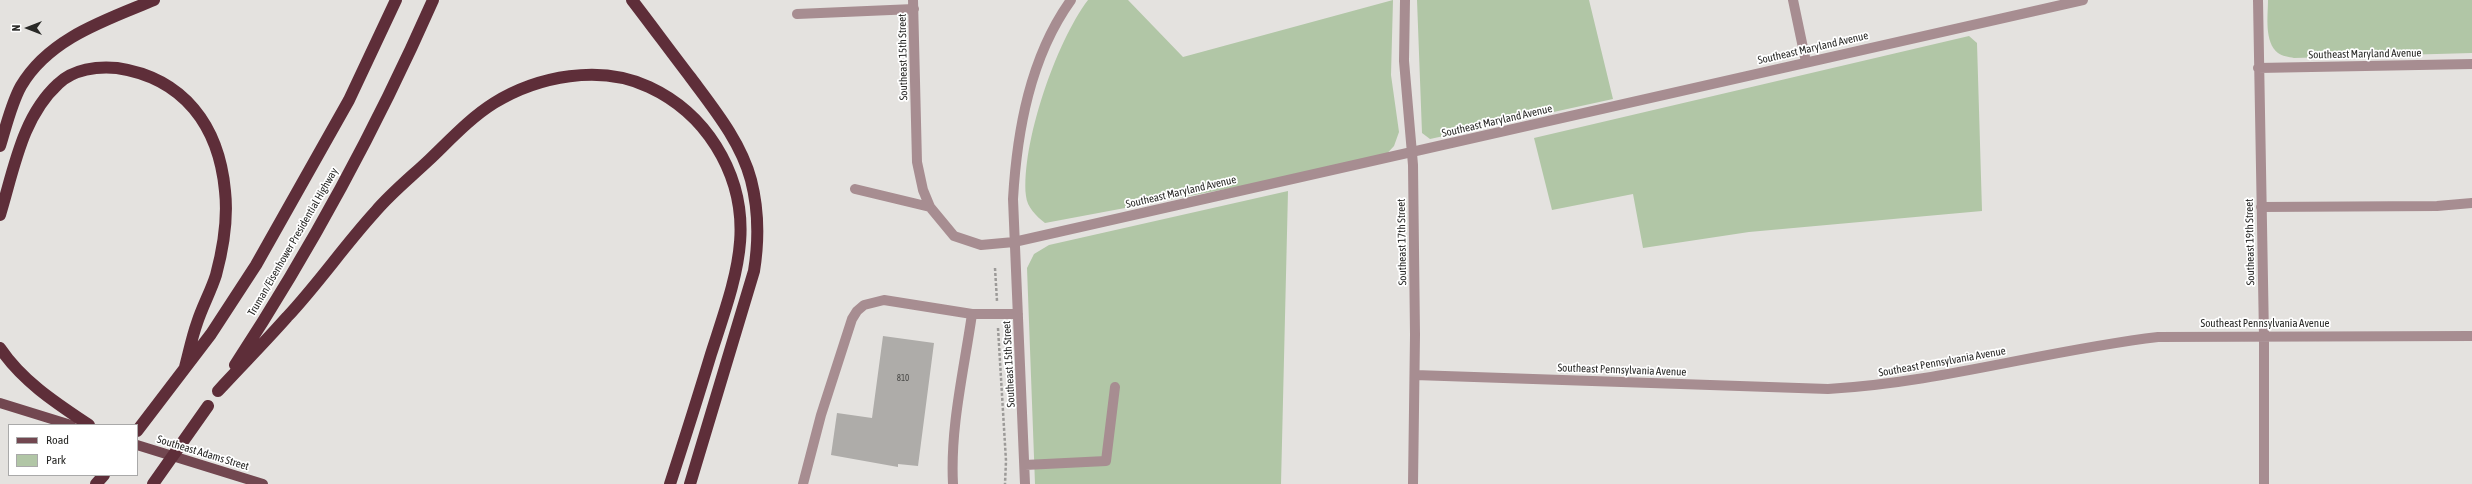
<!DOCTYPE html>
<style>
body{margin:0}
#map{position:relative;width:2472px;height:484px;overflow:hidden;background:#e4e2df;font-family:"Asap Condensed",sans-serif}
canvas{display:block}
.legend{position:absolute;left:8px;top:424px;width:130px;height:52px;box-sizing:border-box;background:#fff;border:1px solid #a9a9a9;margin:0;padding:5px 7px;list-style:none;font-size:12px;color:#292927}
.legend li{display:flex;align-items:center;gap:8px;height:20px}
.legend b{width:20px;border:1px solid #a9a9a9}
.north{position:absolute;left:8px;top:8px;width:40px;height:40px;-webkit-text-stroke:3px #fff;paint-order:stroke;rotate:270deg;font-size:11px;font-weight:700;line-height:16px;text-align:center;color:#292927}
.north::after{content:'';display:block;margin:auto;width:14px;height:18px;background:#292927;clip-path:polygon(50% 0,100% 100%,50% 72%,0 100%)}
</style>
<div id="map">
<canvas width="2472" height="484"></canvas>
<ul class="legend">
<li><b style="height:5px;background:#724750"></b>Road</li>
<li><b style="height:11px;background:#b1c6a6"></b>Park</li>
</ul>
<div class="north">N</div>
</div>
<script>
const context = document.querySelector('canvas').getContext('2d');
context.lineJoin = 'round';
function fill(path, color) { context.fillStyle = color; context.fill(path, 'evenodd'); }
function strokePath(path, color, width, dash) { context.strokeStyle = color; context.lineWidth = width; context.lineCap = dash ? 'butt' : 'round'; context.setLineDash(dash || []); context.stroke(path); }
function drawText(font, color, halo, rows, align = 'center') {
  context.font = font + ' "Asap Condensed",sans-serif'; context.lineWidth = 3.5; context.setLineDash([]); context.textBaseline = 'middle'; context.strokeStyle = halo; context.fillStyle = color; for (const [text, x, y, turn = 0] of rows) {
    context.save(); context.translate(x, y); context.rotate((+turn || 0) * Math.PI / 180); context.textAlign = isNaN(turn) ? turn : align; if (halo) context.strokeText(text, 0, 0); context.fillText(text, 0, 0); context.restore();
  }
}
fill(new Path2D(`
 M1088 0H1128L1183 57 1393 0 1391 75 1399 132 1394 146 1381 160 1045 223C1036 216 1027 207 1026 196 1021 144 1056 42 1088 0Z
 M1417 0H1589L1613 99 1430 139 1422 133Z
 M2268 0H2472V53L2294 58C2289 57 2282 56 2278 53 2264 42 2268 16 2268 0Z
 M1969 36 1977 43 1982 211 1749 232 1643 248 1633 194 1552 210 1534 138Z
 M1288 191 1281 484H1035L1027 268 1034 254 1049 245Z`), '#b1c6a6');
fill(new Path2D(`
 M883 336 934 343 918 466 898 464V467L831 455 837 413 872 418Z`), '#aeaca9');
strokePath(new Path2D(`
 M995 268 997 301
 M998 328 1006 461 1005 484`), '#9c9a98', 2.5, [3, 2]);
strokePath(new Path2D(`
 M913 0 917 162 923 190 930 207 954 236 981 245 1014 242 2083 0
 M1405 0 1404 61 1413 165 1415 335 1413 484
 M1793 0 1806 62
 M2258 0 2264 336V484
 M797 14 914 9
 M2258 68 2472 64
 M855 189 930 207
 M2261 207 2437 206 2472 203
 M972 314H1018
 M1415 375 1828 389C1939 383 2047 350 2158 337L2472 336
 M1025 465 1106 461 1115 387
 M803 484 821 415 852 319 857 311 864 305 884 300 972 314C964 370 950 427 953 484
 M1025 484 1013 199C1017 131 1030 57 1071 0`), '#a78d91', 10);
strokePath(new Path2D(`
 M0 403 71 425
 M137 445 263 484`), '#724750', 10);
strokePath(new Path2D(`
 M632 0C652 26 671 52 691 78 714 109 741 142 751 180 759 211 759 240 754 271L690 484
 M0 146C6 127 11 104 21 86 49 38 106 20 154 0
 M0 215C14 169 22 117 58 84 73 69 98 66 117 68 184 78 219 126 225 191 228 218 223 249 216 275 211 291 202 307 197 323 192 337 189 352 185 367
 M0 348C22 381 56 403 89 425
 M235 365C311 249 377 127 433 0
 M218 391C241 366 265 342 287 317 318 284 344 246 375 212 391 193 411 177 429 160 450 140 470 118 494 103 538 76 600 64 649 87 677 100 699 119 716 146 761 218 735 279 711 354 698 397 684 441 670 484
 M137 431 211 334 256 265 349 100 396 0
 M96 484 104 475`), '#5e2e39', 12);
strokePath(new Path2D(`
 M153 484 208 406`), '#5e2e39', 12);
drawText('9px', '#4a4a48', null, [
 ["810",903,378]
]);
drawText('11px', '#292927', '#fff', [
 ["Southeast Maryland Avenue",1813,48,-13],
 ["Southeast Maryland Avenue",2365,54,-1],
 ["Southeast 15th Street",903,57,-91],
 ["Southeast Maryland Avenue",1497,121,-13],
 ["Southeast Maryland Avenue",1181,192,-13],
 ["Truman/Eisenhower Presidential Highway",293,242,-60],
 ["Southeast 17th Street",1402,242,-91],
 ["Southeast 19th Street",2250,242,-91],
 ["Southeast Pennsylvania Avenue",2265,324],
 ["Southeast Pennsylvania Avenue",1942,362,-10],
 ["Southeast 15th Street",1009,364,-93],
 ["Southeast Pennsylvania Avenue",1622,370,2],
 ["Southeast Adams Street",203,453,17]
]);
</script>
